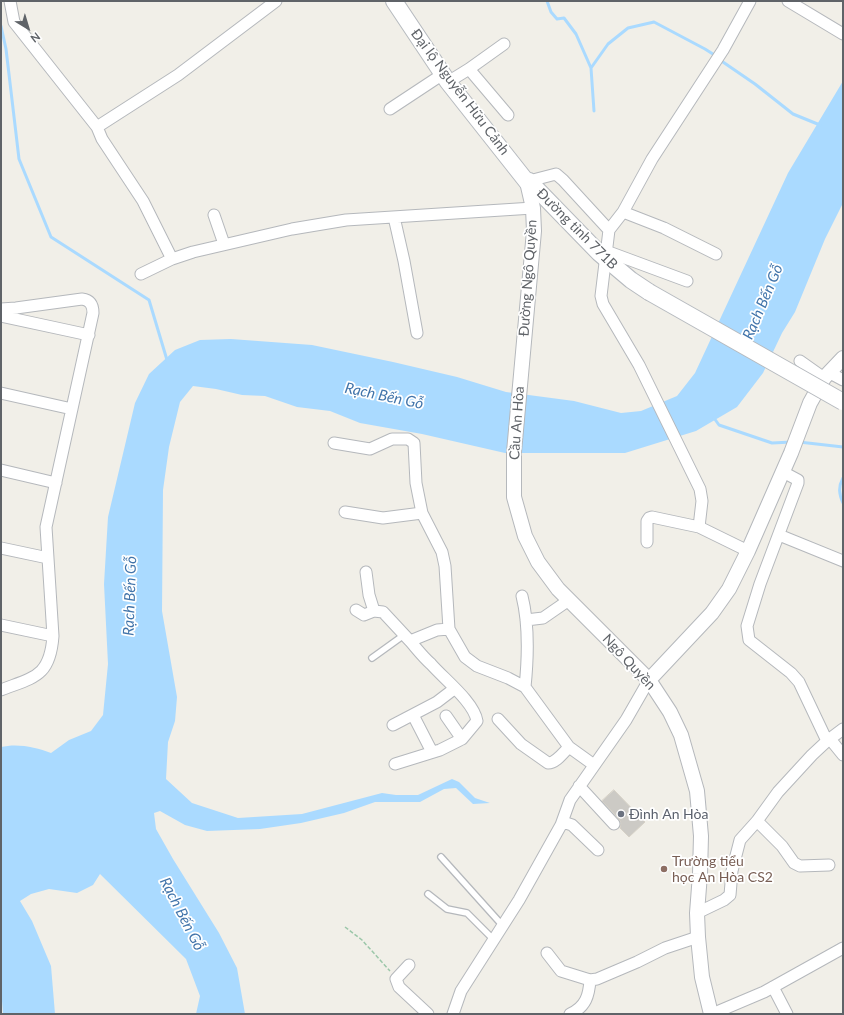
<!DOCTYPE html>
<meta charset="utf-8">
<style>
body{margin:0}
#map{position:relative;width:844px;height:1015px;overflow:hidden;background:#f1efe8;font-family:Lato,sans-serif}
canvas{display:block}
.frame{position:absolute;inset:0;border:2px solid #5f6368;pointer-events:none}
.north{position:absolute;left:8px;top:8px;width:40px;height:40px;-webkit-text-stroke:3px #fff;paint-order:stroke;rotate:142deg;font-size:11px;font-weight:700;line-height:16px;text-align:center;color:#5f6368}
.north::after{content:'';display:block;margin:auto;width:14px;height:18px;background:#5f6368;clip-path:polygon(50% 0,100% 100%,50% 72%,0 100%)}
</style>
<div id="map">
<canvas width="844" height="1015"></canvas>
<div class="frame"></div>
<div class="north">N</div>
</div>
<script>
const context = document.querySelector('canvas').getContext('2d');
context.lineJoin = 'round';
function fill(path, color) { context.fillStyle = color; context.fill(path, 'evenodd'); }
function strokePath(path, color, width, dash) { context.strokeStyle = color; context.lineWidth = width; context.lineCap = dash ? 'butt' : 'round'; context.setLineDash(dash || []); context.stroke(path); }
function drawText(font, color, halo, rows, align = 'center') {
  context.font = font + ' Lato,sans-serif'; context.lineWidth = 3.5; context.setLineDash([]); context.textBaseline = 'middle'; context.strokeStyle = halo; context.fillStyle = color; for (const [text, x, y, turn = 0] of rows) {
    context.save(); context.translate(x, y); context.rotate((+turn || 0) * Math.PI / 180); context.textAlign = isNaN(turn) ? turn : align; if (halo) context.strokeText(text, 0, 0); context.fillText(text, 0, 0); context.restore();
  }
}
fill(new Path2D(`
 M843 81V203L825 239 795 312 782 333 763 373 737 407 696 431 625 453H505L422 434 360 423 330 411 297 407 265 396 242 395 216 389 193 386 180 402 169 447 163 490 162 611 177 697 175 721 168 742 166 779 192 803 238 818 302 814 382 793 396 795H418L452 779 459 782 475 798 490 803 473 804 456 788 444 789 420 802H375L344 813 301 823 260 829 207 831 185 825 160 811 154 813 156 829 173 859 219 933 237 968 245 1014H196L200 996 186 959 100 874 93 885 77 893 49 889 31 894 20 901 32 921 51 966 55 1014H3L1 988V747C17 743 36 747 51 753L69 740 91 731 103 715 108 664 104 584 108 517 135 403 149 374 175 350 200 340 231 339 312 345 393 362 457 377 506 392 574 401 621 413 641 411 677 396 695 373 788 173Z`), '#aadaff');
strokePath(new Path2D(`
 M547 1 551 12 557 19 564 18 576 34 591 68
 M1 26 6 49 19 159 51 237 149 300 167 360
 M720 60 755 84 793 114 820 125
 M594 111 591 68 608 44 628 28 654 22 705 49 716 56
 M714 418 719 425 772 443 792 442
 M799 442 843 447
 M843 478C838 487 839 494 843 503`), '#aadaff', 3);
const building = new Path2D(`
 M614 790 645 822 629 837 620 828 621 823 619 819 602 801Z`);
fill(building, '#cccac5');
strokePath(building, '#d6d1c6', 1);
const service = new Path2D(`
 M372 658 404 635
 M441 857 503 926
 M428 894 447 909 467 913 494 940`);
const minor = new Path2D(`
 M10 1 14 22 97 127 102 139 143 201 172 259
 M788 1 843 34
 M469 69 508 115
 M448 82 469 69 504 44
 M390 109 443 74
 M97 127 178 75 276 1
 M529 181 556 174 563 180 609 230 601 296 603 304 639 365 700 489 702 501 699 527 748 551
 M623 212 652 159 723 50 750 1
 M214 215 224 244
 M394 217 404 261 417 333
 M609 230 623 212 664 228 716 254
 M606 251 687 281
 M141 274 172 259 193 252 292 229 346 220 533 208
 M1 309 16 308 82 299C90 300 93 305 93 313L46 527 53 636C50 677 34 677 1 690
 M1 316 89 335
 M800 361 824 378
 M830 373 843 380
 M1 393 72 409
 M334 443 370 449 392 439H408L414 443 416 483 422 513 442 552 445 566 449 629 465 657 477 666 508 678 525 687 569 747 594 765
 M1 470 56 483
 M783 472 798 480V483L760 584 747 626 749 640 791 673 799 682 827 741
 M345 512 383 518 422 513
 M779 535 843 561
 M647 542V521L649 518 652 517 699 527
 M1 548 48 558
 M366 572 369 595 374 611
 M522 596C529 624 528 658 525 687
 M356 610 364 615 374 611 383 612 410 641
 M526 620 543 618 569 600
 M1 625 53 636
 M413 715 432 752
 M446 716 462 739
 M498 719 521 744 548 763C556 763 563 753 569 747
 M393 725 437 702 454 689
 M830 739 843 755
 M395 764 440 750 462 739 477 721C474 702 444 679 431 664 423 657 417 649 410 641L437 630 449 629
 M579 786 614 824
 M757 821 782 846 794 863 800 866 829 865
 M561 825 566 823 572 825 598 850
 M697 913 724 900 730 895 732 871 740 840 757 821 778 792 812 755 827 741 843 729
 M547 953 561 971 590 980 597 979 637 962 665 948 698 937
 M409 965 396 979 399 987 428 1014
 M773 987 787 1014
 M453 1014 461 991 519 900 561 825 570 800 626 720 649 680
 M570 1014C586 1007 589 995 590 980
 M712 1014 764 992 843 948`);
const tertiary = new Path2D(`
 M527 182 533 208 534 231 514 452V497L525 536 538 562 558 589 649 680 670 712 681 735 697 791 701 836 700 874 697 913 698 937 702 977 711 1014
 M649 680 712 613 729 589 748 551 791 453 810 403 824 378 843 358`);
const secondary = new Path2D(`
 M394 1 448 82 527 182 529 181 599 253 631 280 649 292`);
strokePath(service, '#b5b8bc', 8);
strokePath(minor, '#b5b8bc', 13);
strokePath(tertiary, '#b5b8bc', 16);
strokePath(secondary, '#b6babf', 18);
strokePath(new Path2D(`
 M345 927 362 940 390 971`), '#9cc7a9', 1.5, [4, 2]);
strokePath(service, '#fff', 5.5);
strokePath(minor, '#fff', 11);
strokePath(tertiary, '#fff', 14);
strokePath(secondary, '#fff', 16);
const secondaryBridge = new Path2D(`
 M649 292 843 402`);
strokePath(secondaryBridge, '#b6babf', 18, []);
strokePath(secondaryBridge, '#fff', 16);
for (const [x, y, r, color] of [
 [621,814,4,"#6b7280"],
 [664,869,4,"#8d6e63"]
]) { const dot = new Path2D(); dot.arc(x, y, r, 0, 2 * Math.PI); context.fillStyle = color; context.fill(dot); strokePath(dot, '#fff', 1.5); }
drawText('14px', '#5f6368', '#fff', [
 ["Đại lộ Nguyễn Hữu Cảnh",460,92,53],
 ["Đường tỉnh 771B",577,229,45],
 ["Đường Ngô Quyền",528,278,-86],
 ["Cầu An Hòa",517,423,-86],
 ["Ngô Quyền",629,662,47]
]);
drawText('14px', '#5b616d', '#fff', [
 ["Đình An Hòa",629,814]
], 'left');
drawText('14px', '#785e54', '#fff', [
 ["Trường tiểu",672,861],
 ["học An Hòa CS2",672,877]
], 'left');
drawText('italic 15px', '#4174aa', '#fff', [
 ["Rạch Bến Gỗ",763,302,-67],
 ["Rạch Bến Gỗ",384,396,12],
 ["Rạch Bến Gỗ",130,596,-88],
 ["Rạch Bến Gỗ",182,914,63]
]);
</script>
